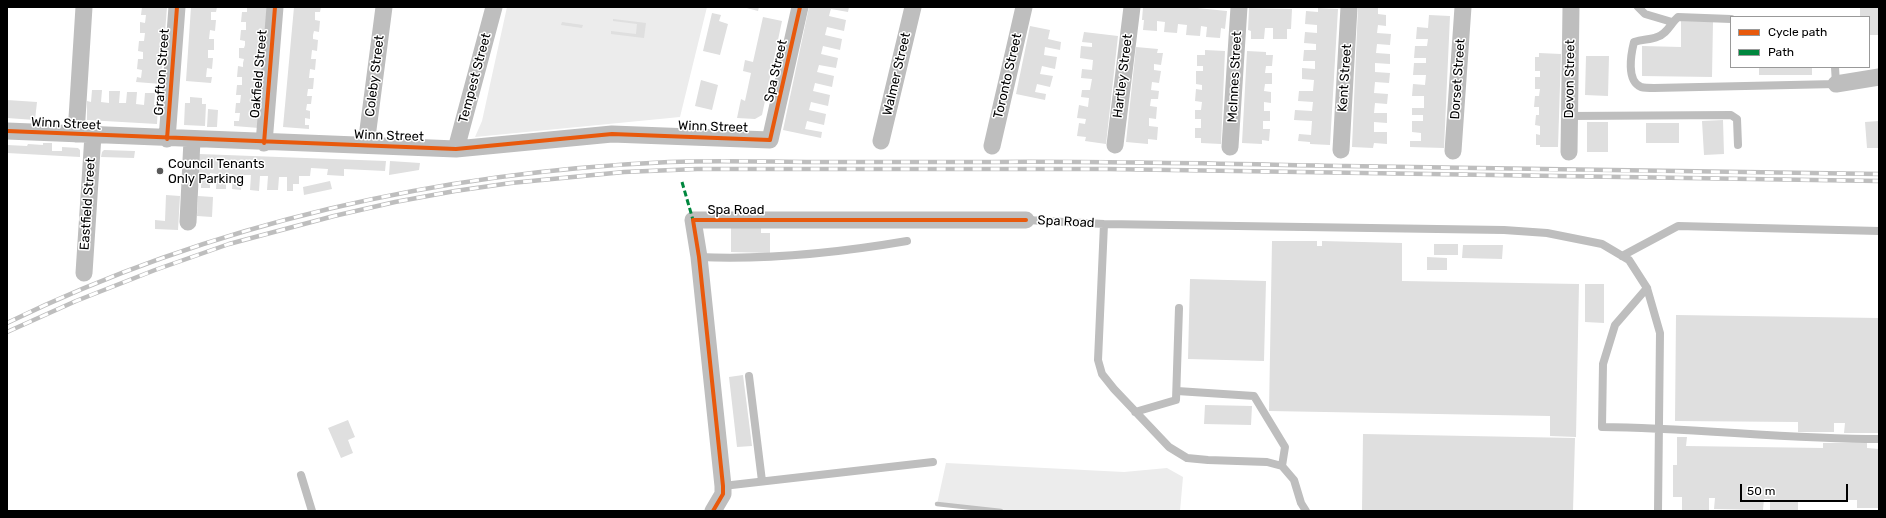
<!DOCTYPE html>
<style>
body{margin:0}
#map{position:relative;width:1886px;height:518px;overflow:hidden;background:#fff;font-family:Rubik,sans-serif}
canvas{display:block}
.frame{position:absolute;inset:0;border:8px solid #000;pointer-events:none}
.legend{position:absolute;left:1730px;top:16px;width:140px;height:52px;box-sizing:border-box;background:#fff;border:1px solid #999;margin:0;padding:5px 7px;list-style:none;font-size:12px;color:#000}
.legend li{display:flex;align-items:center;gap:8px;height:20px}
.legend b{width:20px;border:1px solid #999}
.scale{position:absolute;left:1740px;top:484px;width:108px;height:18px;box-sizing:border-box;border:2px solid #000;border-top:0;padding-left:5px;font-size:12px;line-height:14px;white-space:nowrap;color:#000;-webkit-text-stroke:3px #fff;paint-order:stroke}
</style>
<div id="map">
<canvas width="1886" height="518"></canvas>
<div class="frame"></div>
<ul class="legend">
<li><b style="height:5px;background:#e8590c"></b>Cycle path</li>
<li><b style="height:5px;background:#00873e"></b>Path</li>
</ul>
<div class="scale">50 m</div>
</div>
<script>
const context = document.querySelector('canvas').getContext('2d');
context.lineJoin = 'round';
function fill(path, color) { context.fillStyle = color; context.fill(path, 'evenodd'); }
function strokePath(path, color, width, dash) { context.strokeStyle = color; context.lineWidth = width; context.lineCap = dash ? 'butt' : 'round'; context.setLineDash(dash || []); context.stroke(path); }
function drawText(font, color, halo, rows, align = 'center') {
  context.font = font + ' Rubik,sans-serif'; context.lineWidth = 3; context.setLineDash([]); context.textBaseline = 'middle'; context.strokeStyle = halo; context.fillStyle = color; for (const [text, x, y, turn = 0] of rows) {
    context.save(); context.translate(x, y); context.rotate((+turn || 0) * Math.PI / 180); context.textAlign = isNaN(turn) ? turn : align; if (halo) context.strokeText(text, 0, 0); context.fillText(text, 0, 0); context.restore();
  }
}
fill(new Path2D(`
 M507 7H707L680 117 475 137 482 121Z
 M946 463 1124 472 1167 468 1183 477 1180 511H1001L937 504Z`), '#ececec');
strokePath(new Path2D(`
 M937 504 1001 511`), '#bfbfbf', 4.5);
fill(new Path2D(`
 M142 7H167L161 84 136 82 137 77 141 78 142 70 137 69 138 59H143V52L138 51 139 41H144L145 33H140V22L145 23 146 15H141Z
 M191 7H217L216 12H211V20H216L215 31 210 30 209 39H214V50H208V58H213L212 69 207 68 206 77H212L211 83 186 81Z
 M247 7H268L259 128 234 126V121H239L240 113H235L236 103H240L241 95H236L237 85H242V77H237L238 66 243 67V63L244 59 239 58V48H244L245 45V41L240 40 241 30H246V22H241L242 12H247Z
 M294 7H321L320 12H315V20L320 21 319 32 314 31 313 35V39L318 40 317 51 312 50 311 59H316L315 70 310 69 309 78H314L313 89H308L307 96H312L311 104H307L306 110 310 111V119L305 118V125H309V129L283 127Z
 M743 7H759L758 11Z
 M809 7H849L848 12 831 9 830 12 829 16 846 20 844 31 827 27 825 35 842 39 840 50 823 46 821 54 838 58 836 68 819 65 817 72 834 76 832 87 815 83 813 91 830 95 828 106 811 102 809 110 826 114 824 125 807 121 805 129 822 132 821 138 783 130Z
 M1143 7H1187L1227 11 1225 29 1221 28 1220 38 1206 37 1207 27 1201 26 1200 36 1186 35 1187 25 1178 24 1177 33 1164 32 1165 22 1157 21V31L1143 30 1144 20H1142Z
 M1358 7 1378 8V14L1386 15V26L1378 25 1377 33 1391 34 1390 45 1377 44 1376 53 1390 54V64L1375 63V72L1390 73 1389 83 1375 82 1374 93 1388 94 1387 104 1375 103 1374 113H1387V123L1374 122V132H1387V144L1374 143 1373 148 1352 147Z
 M1860 7H1879V35H1869V17H1860Z
 M1249 8 1292 9 1291 29H1287V39H1273V28H1265L1264 39H1251V31L1248 30Z
 M1318 8 1338 9 1330 145 1310 144V142L1298 141 1299 134 1311 135 1312 121 1294 120 1295 110 1312 111 1313 102 1298 101 1299 91H1313L1314 80 1302 79V68L1315 69V61H1303L1304 50H1316V44L1304 43 1305 32 1317 33V25L1305 24 1306 11 1318 12Z
 M712 13 721 15 719 21 728 24 720 55 703 51Z
 M1429 15 1450 16 1444 148 1410 147V141H1421V133L1412 132V121H1423V115H1412V108H1424V96H1412L1413 84 1425 85 1426 75H1413L1414 63H1426V58H1414L1415 46H1427L1428 39H1416L1417 27 1428 28Z
 M763 17 782 21 762 115 755 119 737 118 741 99 745 101 751 73 743 71 745 60 753 62Z
 M613 19 646 23 644 38 611 34V31L636 34 637 24 613 21Z
 M1681 20 1713 21 1712 77 1642 76V46L1681 47Z
 M562 22 583 25 582 28 561 25Z
 M1030 26 1050 30 1048 39 1061 42 1060 50 1045 47 1044 55 1057 57 1055 69 1042 66 1040 74 1053 76 1050 87 1037 84 1035 92 1046 94 1045 100 1016 94Z
 M1084 32 1118 36 1106 144 1085 141 1086 137 1077 136 1079 123 1085 124 1086 119 1077 118 1079 105 1088 107 1089 98 1081 97 1082 90H1090L1092 79 1081 78 1082 69 1092 70 1093 60 1080 58 1081 46 1092 47V43L1082 42Z
 M1136 47 1158 49 1157 53H1163L1161 65 1154 64V70L1161 71 1159 83 1152 82 1151 90 1159 91 1158 99H1151L1150 106 1157 107 1156 119 1149 118V126L1158 127 1157 140 1148 139V144L1126 142Z
 M1205 50 1225 51 1221 144 1201 143V138H1195V128H1201V119H1195V110H1201L1202 102 1195 101 1196 89 1202 90V85L1196 84V71H1203V66H1197V55H1205Z
 M1247 51 1266 52V55H1273L1272 66H1266L1265 73H1272V84H1265L1264 91 1271 92V103L1264 102V111H1270V121H1263V129H1270L1269 141 1262 140V144L1242 143Z
 M1539 53 1561 54 1558 147H1540V145H1536V134L1540 135V126L1535 125 1536 115H1539V107H1534L1535 96H1539L1540 89H1535V77H1540V71H1535V57H1539Z
 M1586 56H1609L1608 96 1585 95Z
 M1759 67H1812V75H1759Z
 M701 80 718 85 712 110 695 106Z
 M92 90H102L101 102 109 103V91H120L119 103H126L127 92H137L136 104 144 105 145 93H155L154 105H158L157 124 87 120V101L91 102Z
 M190 97 202 98V104H206L205 126 184 125 185 103H190Z
 M7 100 37 102 35 120 7 118Z
 M208 109 218 110 217 127H207Z
 M1723 120 1724 154 1704 155 1702 121Z
 M1879 121V148H1867L1865 122Z
 M1587 122H1608V152H1587Z
 M1646 123H1679V143H1646Z
 M43 143H52V151H62V147L78 148 80 150V157L7 153V145L27 146 28 144 43 145Z
 M104 150 135 151 134 158 101 157 102 152Z
 M199 154 386 161 385 171 344 169V176L327 175 328 169 311 168 310 176H299V184H293V191H287V177H279L278 190H267L268 176H260L259 191 250 190 251 175H242L241 190 232 189 233 174H226V189H216L217 174 210 173V188H201V173H198Z
 M390 161 420 163 419 170 389 175Z
 M330 181 332 189 304 195 303 187Z
 M166 195 180 196 178 230 155 229V220L165 221Z
 M198 196 213 197 212 217 197 216Z
 M731 228H761V233H770V253L731 252Z
 M1272 241H1317V246H1322V241L1402 243V281L1579 284 1576 437 1550 436V416L1269 411Z
 M1434 244H1458V255H1434Z
 M1463 245H1503L1502 259 1462 258Z
 M1427 257 1447 258V270H1427Z
 M1190 279 1266 281 1264 361 1188 359Z
 M1585 284H1604V323L1585 322Z
 M1676 315 1879 318V433H1844L1845 423H1834V432H1798V422L1675 421Z
 M743 375 752 446 737 447 729 377Z
 M1205 405 1252 406 1251 425 1204 424Z
 M348 420 355 437 348 440 353 453 341 458 328 428Z
 M1363 434 1575 438 1573 511H1362Z
 M1677 437H1687L1686 446 1823 448V443H1867V448L1879 449V508H1857V500H1798V511L1770 510V499H1764L1763 510 1714 509 1715 498H1709V511L1682 510V497H1673V465H1677Z`), '#dfdfdf');
strokePath(new Path2D(`
 M1638 7 1645 14 1672 22
 M1731 19 1678 17C1671 23 1667 34 1657 37 1650 40 1643 39 1634 42 1631 54 1626 81 1641 87 1645 88 1651 88 1654 88L1836 84 1835 67
 M1569 116 1731 115 1737 119 1738 145
 M1026 220 1104 224 1504 230 1547 233 1602 244 1629 260 1647 288 1660 333 1658 511
 M1104 224 1098 360 1102 374 1114 389 1169 447 1187 458 1208 460 1267 462 1282 466 1294 480 1301 503 1306 511
 M1622 256 1678 226 1879 231
 M699 257C769 260 837 253 907 241
 M1647 288 1615 325 1603 364 1602 427C1695 428 1787 439 1879 439
 M749 376 762 481
 M1177 391 1254 396 1285 447 1282 466
 M1135 412 1176 400 1179 308
 M301 475 312 511
 M723 486 933 462`), '#bebebe', 8);
strokePath(new Path2D(`
 M1836 84 1879 77
 M7 131 456 149 612 134 770 140 800 7
 M76 134 84 7
 M167 139 177 7
 M881 141 913 7
 M264 143 275 7
 M366 145 384 7
 M1115 145 1132 7
 M992 146 1024 7
 M1230 147 1239 7
 M456 149 494 7
 M1341 150 1349 7
 M1453 151 1463 7
 M1569 152 1571 7
 M188 222 192 140
 M84 273 93 135
 M713 511 723 494V486L699 257 693 220H1026`), '#bebebe', 17);
const rail = new Path2D(`
 M7 323C212 223 441 172 669 162 720 160 771 162 821 162 879 162 936 162 993 162 1110 161 1228 164 1345 166 1523 169 1701 172 1879 174
 M7 332 76 301 155 270 229 244 334 216 395 202 455 191 511 183 624 172 697 169H1107L1879 181`);
strokePath(rail, '#bebebe', 4.5);
strokePath(rail, '#fff', 3, [9]);
strokePath(new Path2D(`
 M682 182 693 220`), '#00873e', 3, [6, 3]);
strokePath(new Path2D(`
 M7 131 456 149 612 134 770 140 800 7
 M167 139 177 7
 M264 143 275 7
 M713 511 723 494V486L699 257 693 220H1026`), '#e8590c', 4);
for (const [x, y, r, color] of [
 [160,171,4,"#595959"]
]) { const dot = new Path2D(); dot.arc(x, y, r, 0, 2 * Math.PI); context.fillStyle = color; context.fill(dot); strokePath(dot, '#fff', 1.5); }
drawText('13px', '#000', '#fff', [
 ["Spa Street",776,71,-77],
 ["Grafton Street",162,72,-86],
 ["Oakfield Street",259,74,-85],
 ["Walmer Street",897,74,-77],
 ["Coleby Street",375,76,-83],
 ["Toronto Street",1008,76,-77],
 ["Hartley Street",1123,76,-83],
 ["McInnes Street",1235,77,-87],
 ["Tempest Street",475,78,-75],
 ["Kent Street",1345,78,-86],
 ["Dorset Street",1458,79,-86],
 ["Devon Street",1570,79,-89],
 ["Winn Street",66,124,3],
 ["Winn Street",713,127,2],
 ["Winn Street",389,136,2],
 ["Eastfield Street",88,204,-86],
 ["Spa Road",736,210],
 ["Spa Road",1066,222,3]
]);
drawText('13px', '#000', '#fff', [
 ["Council Tenants",168,164],
 ["Only Parking",168,179]
], 'left');
</script>
